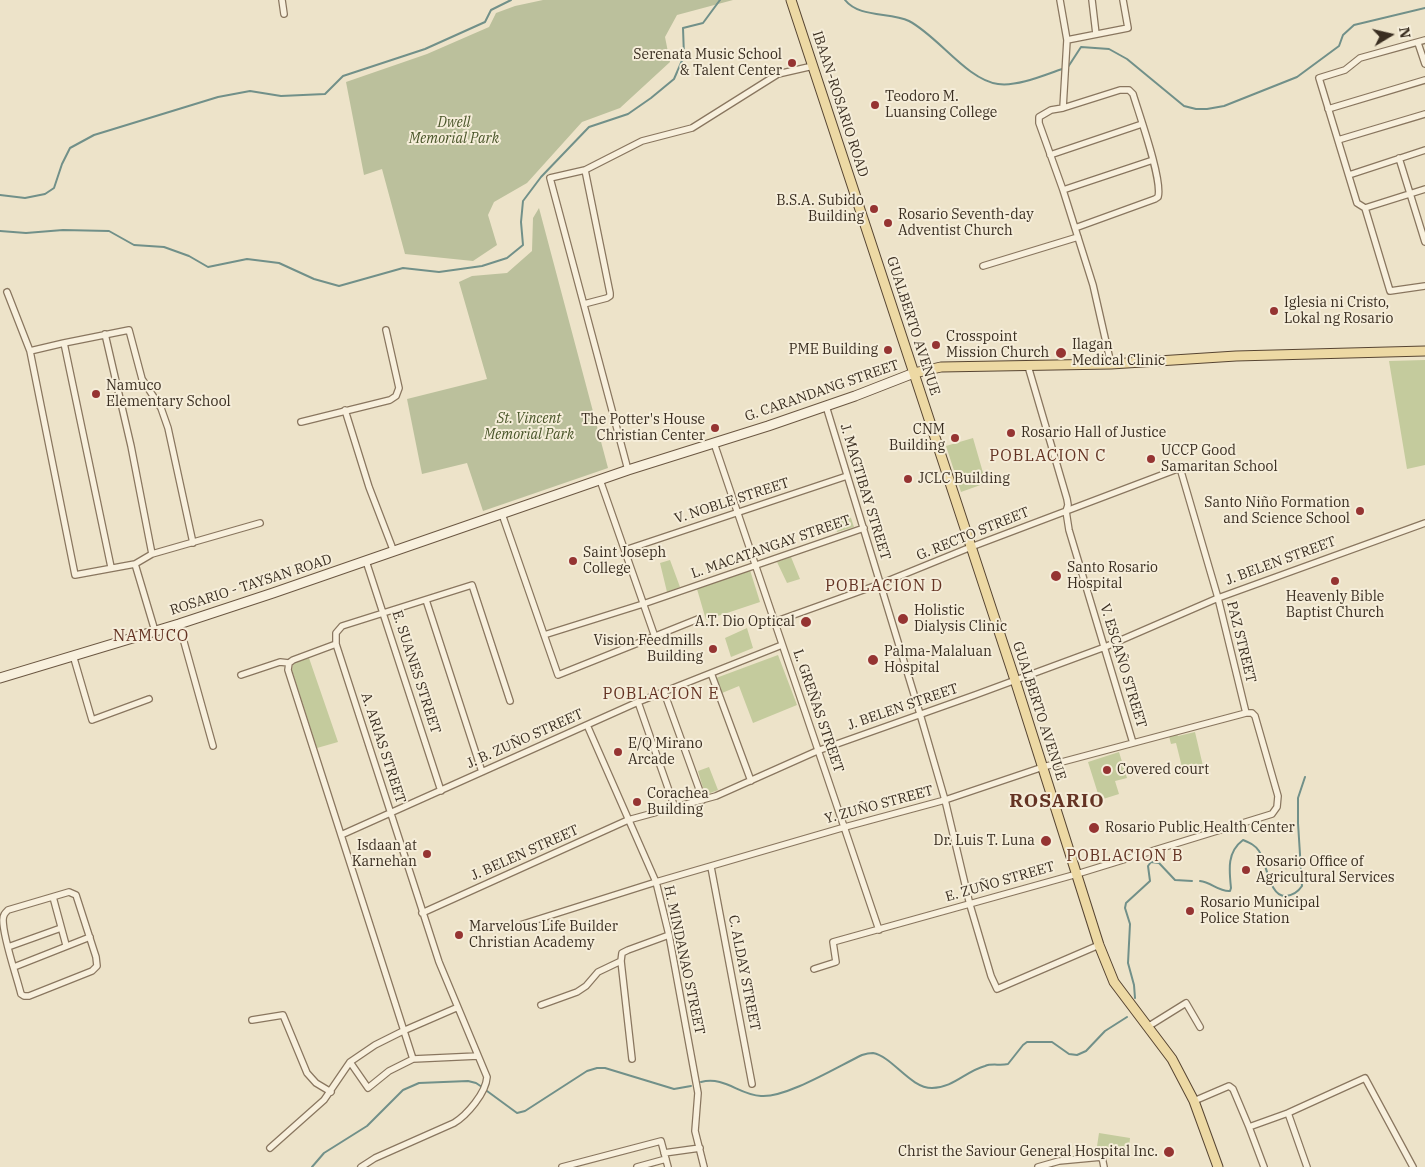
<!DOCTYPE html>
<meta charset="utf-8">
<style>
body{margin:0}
#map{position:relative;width:1425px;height:1167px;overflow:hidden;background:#ede3c9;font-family:"IBM Plex Serif",serif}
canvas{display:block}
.north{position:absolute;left:1365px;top:10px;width:50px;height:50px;-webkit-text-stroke:4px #f5edd9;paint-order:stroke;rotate:81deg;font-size:14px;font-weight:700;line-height:20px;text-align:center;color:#3a2e21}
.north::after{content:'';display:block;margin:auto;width:18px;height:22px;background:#3a2e21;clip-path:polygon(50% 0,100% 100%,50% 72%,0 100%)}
</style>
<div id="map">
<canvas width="1425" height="1167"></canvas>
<div class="north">N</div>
</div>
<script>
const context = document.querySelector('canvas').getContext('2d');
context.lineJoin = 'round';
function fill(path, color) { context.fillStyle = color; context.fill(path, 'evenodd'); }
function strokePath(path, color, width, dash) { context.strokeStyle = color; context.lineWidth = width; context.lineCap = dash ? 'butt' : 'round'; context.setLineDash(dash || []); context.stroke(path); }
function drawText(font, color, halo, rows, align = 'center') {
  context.font = font + ' "IBM Plex Serif",serif'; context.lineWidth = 4; context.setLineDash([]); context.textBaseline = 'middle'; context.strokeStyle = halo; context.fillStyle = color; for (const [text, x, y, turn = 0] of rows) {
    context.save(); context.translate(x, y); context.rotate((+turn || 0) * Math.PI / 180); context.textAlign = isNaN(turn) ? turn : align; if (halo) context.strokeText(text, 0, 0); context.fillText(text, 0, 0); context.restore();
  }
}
fill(new Path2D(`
 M1425 360V465L1407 469 1389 361Z
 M973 438 986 483 961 492 946 446Z
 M850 515 854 527 837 532 833 520Z
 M791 557 800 579 787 583 777 562Z
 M670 560 680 587 667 592 660 563Z
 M750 570 760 602 706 620 697 589Z
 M747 628 753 648 731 657 725 638Z
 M778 655 797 705 753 723 739 686 722 693 716 678Z
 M309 658 338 742 317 748 292 670 293 663Z
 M1195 732 1203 766 1183 771 1176 743 1171 744 1169 736 1177 734 1178 736Z
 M1119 752 1127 778 1115 781 1119 794 1100 800 1088 762Z
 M709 767 718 790 705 795 698 771Z
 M1099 1133 1130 1138 1128 1157 1096 1153Z`), '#c4cb9d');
fill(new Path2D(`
 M543 0H733L677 15 665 37 670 62 620 108 582 122 527 183 494 202 488 215 497 245 473 261 405 254 382 169 364 175 346 82 427 54 489 27 496 13 515 6Z
 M539 208 608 468 483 511 467 463 422 474 407 399 487 379 459 282 472 276 507 273 532 251 533 218Z`), '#bbc09c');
strokePath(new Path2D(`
 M845 0C859 18 890 12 909 21 938 36 967 80 998 84 1019 87 1049 73 1068 67L1081 47 1109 49 1127 59 1184 106 1196 109H1207L1224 106 1297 77 1339 46 1343 35 1354 25 1425 8
 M0 195 25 198 45 194 54 188 62 164 70 148 94 135 218 97 250 91 281 96 325 94 343 76 425 49 485 22 491 10 511 0
 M0 231 26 233 63 230 109 231 134 245 164 247 189 256 208 267 247 259 279 263 314 279 339 286 403 268 439 272 482 266 507 258 523 245 521 222 523 201 541 177 589 127 628 114 651 98 674 79 684 56 683 28 703 23 720 0
 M1200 881C1211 882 1219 892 1230 891L1231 888C1229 869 1227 852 1243 840 1250 843 1255 845 1259 851 1267 863 1269 897 1286 896 1294 895 1298 892 1302 886L1298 823V798L1305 777
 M1135 998 1134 985 1128 963 1130 924 1125 908 1126 903 1150 881 1148 866 1151 862 1159 863 1175 880 1192 881
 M701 1082C725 1076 739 1095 761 1096 786 1098 837 1067 862 1055 865 1054 869 1053 873 1053 893 1057 910 1088 932 1088 953 1088 966 1071 985 1066 992 1063 1000 1066 1008 1064L1023 1045 1027 1042H1052L1069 1054 1077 1055 1086 1051 1105 1031 1127 1017
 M487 1091 517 1113 525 1111 587 1071 597 1068H605L674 1089 691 1086
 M312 1167 324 1153 367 1126 403 1090 419 1083 468 1081 476 1083 482 1087`), '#719089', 2);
const minor = new Path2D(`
 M282 0 284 14
 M1060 0 1067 40 1063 108 1051 110 1039 117V123L1063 190 1093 285 1111 364
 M1092 0 1096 34
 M1067 40 1128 28 1123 0
 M1425 40 1360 58 1345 70 1319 78 1357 203 1365 208 1390 291 1425 286
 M1418 43 1425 64
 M1063 108 1120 90H1129L1133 94C1139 114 1163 181 1158 197L1155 199 1075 228
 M1328 109 1425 80
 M1338 140 1425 114
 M1050 155 1142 124
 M1399 158 1425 242
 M1349 175 1425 150
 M1063 190 1153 160
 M1365 208 1425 189
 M983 266 1078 237
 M7 292 30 351 75 575 135 564 152 554 260 523
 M584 304 607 298 610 296V293L585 170
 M105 334 131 446 152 554
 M64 343 111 567
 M30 351 64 343 129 330 142 379 161 408 168 428 193 543
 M1028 366 1067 499 1068 505 1066 511 1069 530 1133 743
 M826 406 920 714 945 800 970 905 991 976 997 989 1099 945
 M345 410 369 487 394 552
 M301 422 390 400 396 396 399 388 386 330
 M714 443 879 930
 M628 470 550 178 585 170 642 141 692 128 770 79 778 74 813 66
 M600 480 655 637
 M502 514 558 675 698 619
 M625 550 847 476
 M366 561 441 791
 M135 564 155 631
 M426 600 482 772
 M774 622 880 584 971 547 1180 468 1218 598 1246 713
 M179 624 213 746
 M544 635 643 604 864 528
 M336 644 293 660 289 663 288 670 413 1059
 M73 655 92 720 149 699
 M711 673 751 781
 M241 675 280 662 289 663
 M664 692 703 800
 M638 702 675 808
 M587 725 656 882 669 935 698 1093 695 1131 704 1167
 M341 835 638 702 782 645
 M711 867 752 1084
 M69 892 76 895 96 957 97 966 92 971 29 996H24L21 994C16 974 3 938 3 920 3 915 5 913 8 910Z
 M53 897 66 945
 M422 913 628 820 716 796 817 751 975 695 1105 647 1218 598 1425 523
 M520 925 656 882 845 827 945 800 1043 767 1246 713H1252L1255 716 1278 796 1277 807 1272 814 1077 874 833 942 836 962 814 969
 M8 947 61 928
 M14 967 90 937
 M541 1005 577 992 586 986 598 972 621 961
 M252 1020 283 1015 307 1073 316 1083 331 1092
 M1149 1026 1186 1003 1200 1027
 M632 1059 621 961 622 953 628 950 669 935
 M350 1062 368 1088 389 1071 413 1059 478 1056
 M1194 1101 1229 1086 1233 1089 1249 1127 1264 1167
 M1288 1113 1307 1167
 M1249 1127 1288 1113 1365 1078 1413 1167
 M270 1148 324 1100 350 1062 375 1045 403 1031 456 1008
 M664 1153 700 1148
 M361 1167 375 1158 454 1123C467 1115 486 1093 487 1077L439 962 336 644V633L342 626 472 585 510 701
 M562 1167 661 1141 668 1167
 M637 1167 666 1159
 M1038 1167 1059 1161 1102 1157 1104 1167`);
const secondary = new Path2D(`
 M0 678 179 624 273 593 628 470 768 426 855 396 914 373`);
const primary = new Path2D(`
 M791 0 1015 680 1099 945 1114 982 1172 1059 1194 1101 1218 1167
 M914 373 941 367 1111 364 1236 356 1425 351`);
strokePath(minor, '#89765f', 8);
strokePath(secondary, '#6b5742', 11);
strokePath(primary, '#574532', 11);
strokePath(minor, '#f8f0dd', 5.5);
strokePath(secondary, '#f8f0dd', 9);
strokePath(primary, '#edd9a4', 9);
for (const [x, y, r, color] of [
 [792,63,5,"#953432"],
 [875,105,5,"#953432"],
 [874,209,5,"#953432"],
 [888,223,5,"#953432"],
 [1274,311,5,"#953432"],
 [936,345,5,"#953432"],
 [888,350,5,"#953432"],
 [1061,353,6,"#953432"],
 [96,394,5,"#953432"],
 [715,428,5,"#953432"],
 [1011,433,5,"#953432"],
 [955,438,5,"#953432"],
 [1151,459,5,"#953432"],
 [908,479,5,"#953432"],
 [1360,511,5,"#953432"],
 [573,561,5,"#953432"],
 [1056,576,6,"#953432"],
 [1335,581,5,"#953432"],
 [903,619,6,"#953432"],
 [806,622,6,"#953432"],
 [713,649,5,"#953432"],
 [873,660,6,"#953432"],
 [618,752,5,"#953432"],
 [1107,770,5,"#953432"],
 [637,802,5,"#953432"],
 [1094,828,6,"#953432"],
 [1046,841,6,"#953432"],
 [427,854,5,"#953432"],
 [1246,870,5,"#953432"],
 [1190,911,5,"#953432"],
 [459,935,5,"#953432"],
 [1169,1152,6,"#953432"]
]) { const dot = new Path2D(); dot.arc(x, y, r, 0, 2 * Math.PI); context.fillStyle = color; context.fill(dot); strokePath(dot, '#f5edd9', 2); }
drawText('14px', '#3a2e21', '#f5edd9', [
 ["Serenata Music School",782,55,"right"],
 ["& Talent Center",782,71,"right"],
 ["Teodoro M.",885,97],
 ["Luansing College",885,113],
 ["B.S.A. Subido",864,201,"right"],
 ["Building",864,217,"right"],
 ["Rosario Seventh-day",898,215],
 ["Adventist Church",898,231],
 ["Iglesia ni Cristo,",1284,303],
 ["Lokal ng Rosario",1284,319],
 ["Crosspoint",946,337],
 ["Mission Church",946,353],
 ["Ilagan",1072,345],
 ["Medical Clinic",1072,361],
 ["PME Building",878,350,"right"],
 ["Namuco",106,386],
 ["Elementary School",106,402],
 ["The Potter's House",705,420,"right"],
 ["Christian Center",705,436,"right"],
 ["CNM",945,430,"right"],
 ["Building",945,446,"right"],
 ["Rosario Hall of Justice",1021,433],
 ["UCCP Good",1161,451],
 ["Samaritan School",1161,467],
 ["JCLC Building",918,479],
 ["Santo Niño Formation",1350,503,"right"],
 ["and Science School",1350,519,"right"],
 ["Saint Joseph",583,553],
 ["College",583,569],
 ["Santo Rosario",1067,568],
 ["Hospital",1067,584],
 ["Heavenly Bible",1335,597,"center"],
 ["Baptist Church",1335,613,"center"],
 ["Holistic",914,611],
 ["Dialysis Clinic",914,627],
 ["A.T. Dio Optical",795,622,"right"],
 ["Vision Feedmills",703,641,"right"],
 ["Building",703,657,"right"],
 ["Palma-Malaluan",884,652],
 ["Hospital",884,668],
 ["E/Q Mirano",628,744],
 ["Arcade",628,760],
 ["Covered court",1117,770],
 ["Corachea",647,794],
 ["Building",647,810],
 ["Rosario Public Health Center",1105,828],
 ["Dr. Luis T. Luna",1035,841,"right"],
 ["Isdaan at",417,846,"right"],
 ["Karnehan",417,862,"right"],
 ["Rosario Office of",1256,862],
 ["Agricultural Services",1256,878],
 ["Rosario Municipal",1200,903],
 ["Police Station",1200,919],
 ["Marvelous Life Builder",469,927],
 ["Christian Academy",469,943],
 ["Christ the Saviour General Hospital Inc.",1158,1152,"right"]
], 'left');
drawText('14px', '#3a2e21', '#f5edd9', [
 ["IBAAN-ROSARIO ROAD",840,104,72],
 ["GUALBERTO AVENUE",913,326,72],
 ["G. CARANDANG STREET",822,391,-19],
 ["J. MAGTIBAY STREET",865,492,73],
 ["V. NOBLE STREET",732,501,-18],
 ["G. RECTO STREET",973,534,-22],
 ["L. MACATANGAY STREET",771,547,-19],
 ["J. BELEN STREET",1281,561,-20],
 ["ROSARIO - TAYSAN ROAD",251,585,-18],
 ["PAZ STREET",1241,642,76],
 ["V. ESCAÑO STREET",1123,666,73],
 ["E. SUANES STREET",416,672,72],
 ["J. BELEN STREET",903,707,-19],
 ["L. GREÑAS STREET",818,711,71],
 ["GUALBERTO AVENUE",1039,711,72],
 ["J. B. ZUÑO STREET",525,739,-24],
 ["A. ARIAS STREET",383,748,72],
 ["Y. ZUÑO STREET",879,805,-15],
 ["J. BELEN STREET",525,853,-24],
 ["E. ZUÑO STREET",1000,882,-16],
 ["H. MINDANAO STREET",684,960,78],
 ["C. ALDAY STREET",744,973,79]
]);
drawText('italic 14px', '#495529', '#f5edd9', [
 ["Dwell",454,123],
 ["Memorial Park",454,139],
 ["St. Vincent",529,419],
 ["Memorial Park",529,435]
]);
context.letterSpacing = '1px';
drawText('16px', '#643323', '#f5edd9', [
 ["POBLACION C",1048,456],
 ["POBLACION D",884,586],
 ["NAMUCO",151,636],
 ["POBLACION E",661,694],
 ["POBLACION B",1125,856]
]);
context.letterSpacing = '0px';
context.letterSpacing = '1px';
drawText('bold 19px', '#643323', '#f5edd9', [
 ["ROSARIO",1057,802]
]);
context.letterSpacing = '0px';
</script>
